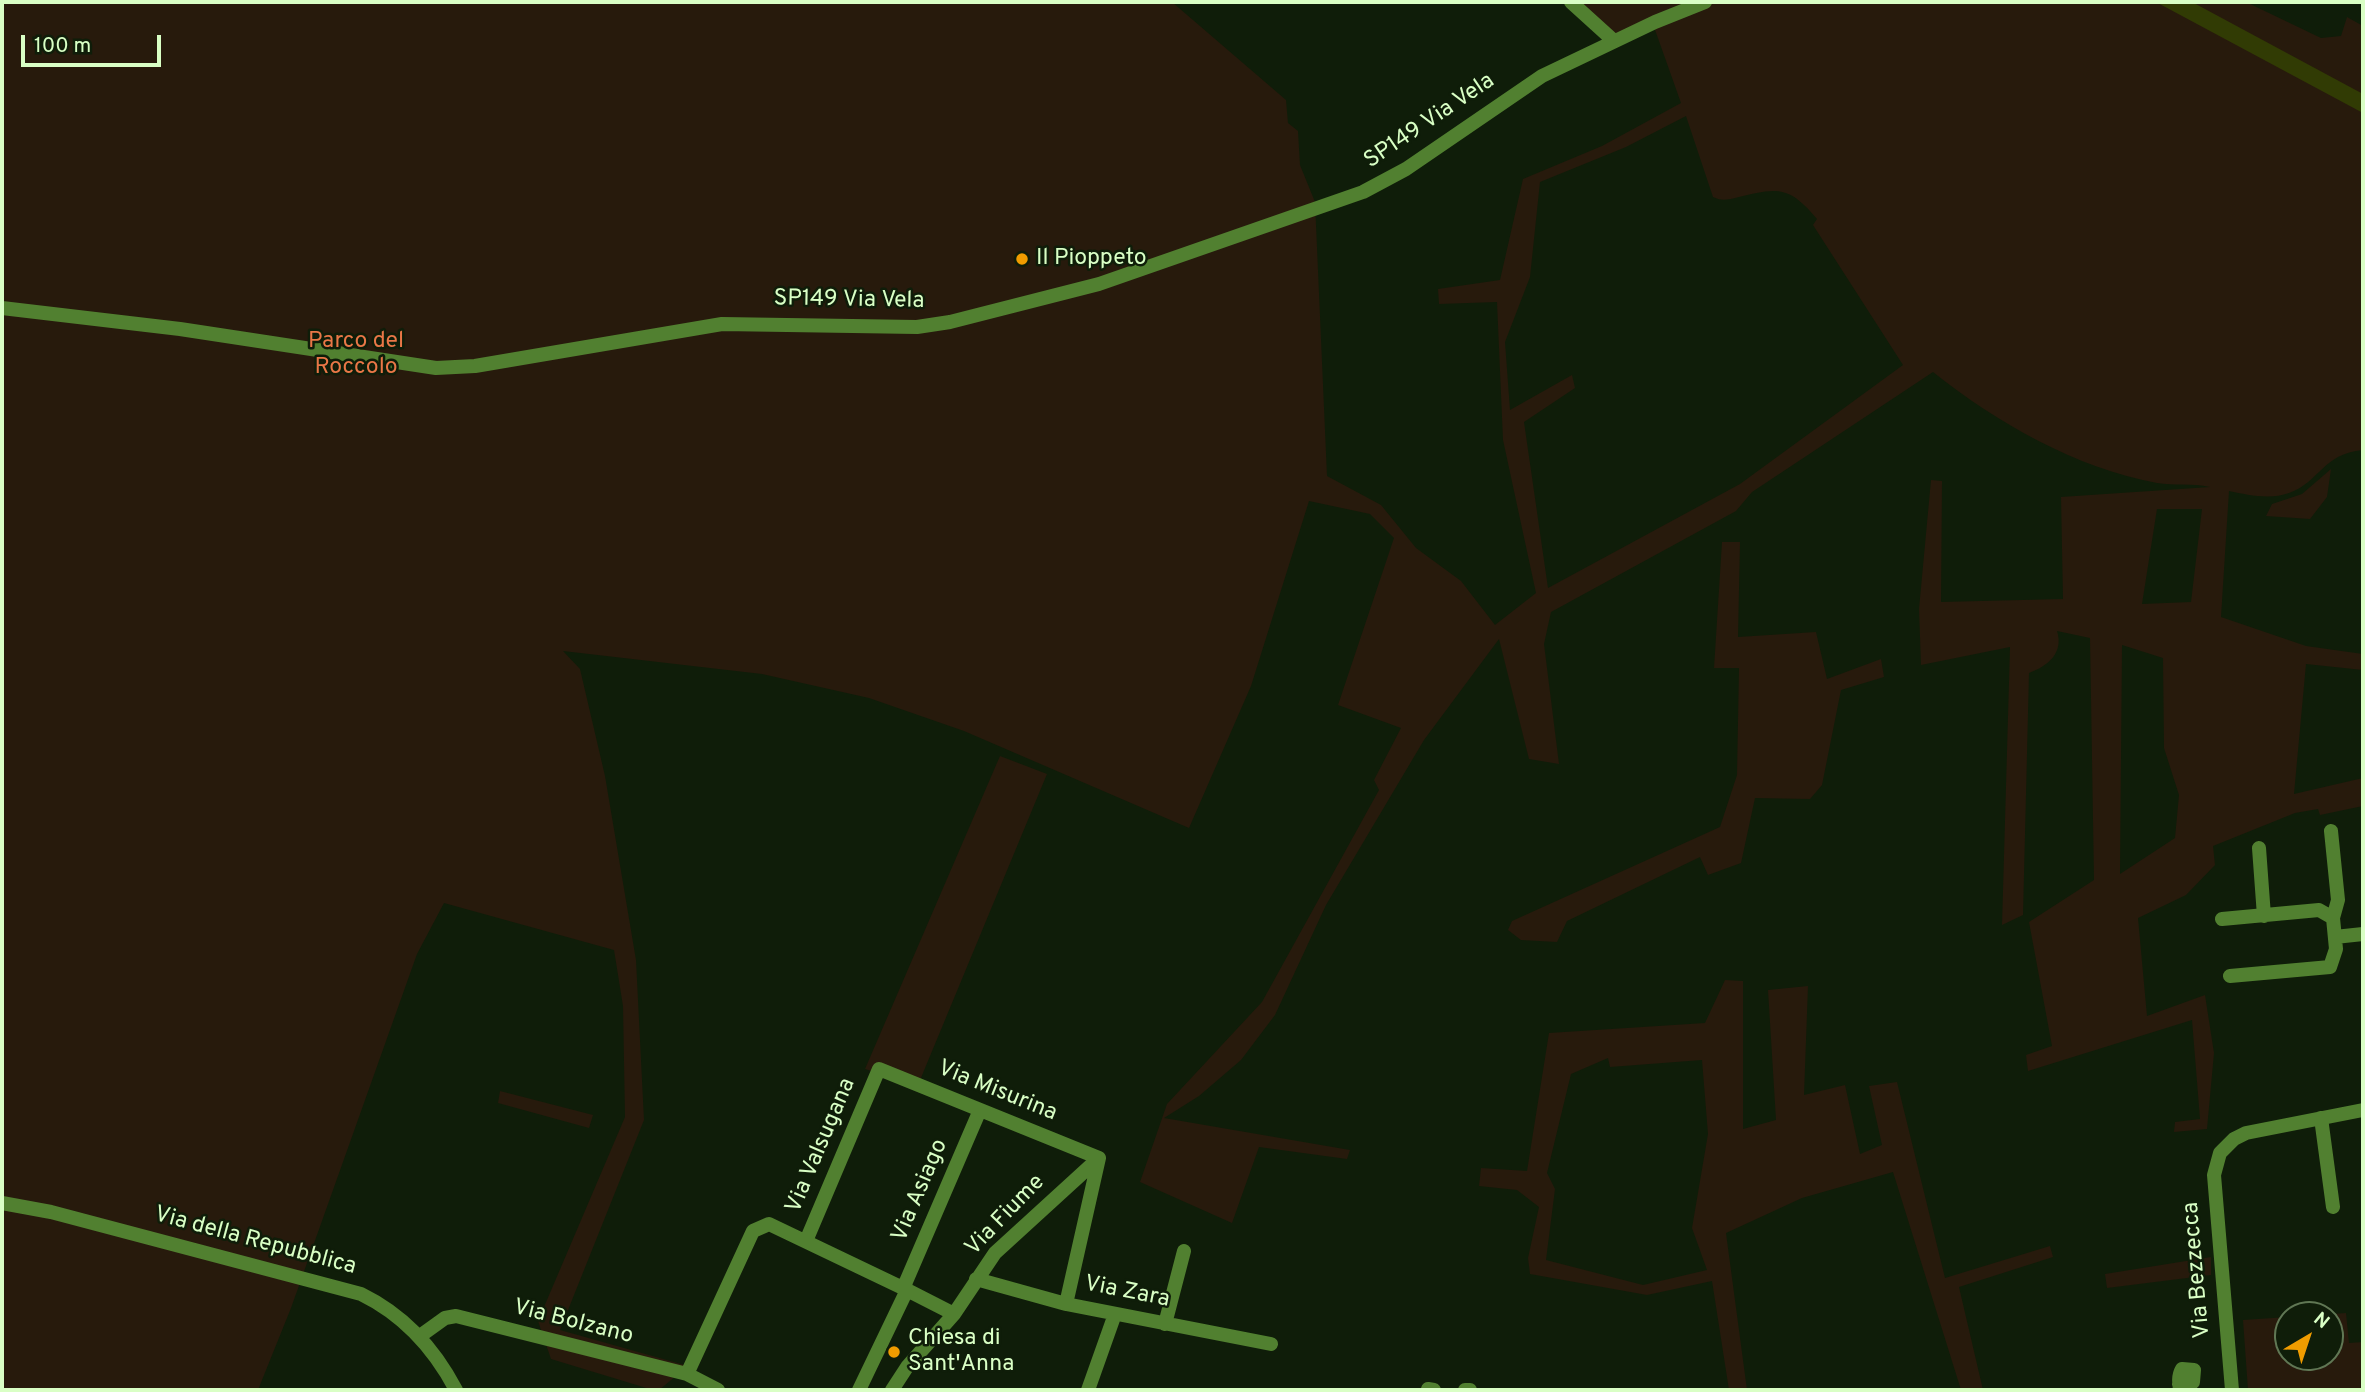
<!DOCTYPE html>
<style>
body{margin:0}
#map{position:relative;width:2365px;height:1392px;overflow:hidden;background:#0f1d09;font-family:Overpass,sans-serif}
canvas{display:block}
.frame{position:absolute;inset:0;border:4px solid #d9ffc5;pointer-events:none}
.north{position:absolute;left:2274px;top:1301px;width:70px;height:70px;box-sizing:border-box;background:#0f1d09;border:2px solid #607754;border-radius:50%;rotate:39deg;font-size:19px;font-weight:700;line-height:28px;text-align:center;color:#d9ffc5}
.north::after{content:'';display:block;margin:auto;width:24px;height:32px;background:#f09c00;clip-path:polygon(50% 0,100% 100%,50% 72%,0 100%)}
.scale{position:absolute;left:21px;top:35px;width:140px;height:32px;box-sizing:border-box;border:4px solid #d9ffc5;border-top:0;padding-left:9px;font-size:21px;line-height:24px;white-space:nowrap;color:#d9ffc5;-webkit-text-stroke:5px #0f1d09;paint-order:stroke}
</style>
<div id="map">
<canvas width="2365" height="1392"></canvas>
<div class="frame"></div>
<div class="north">N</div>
<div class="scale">100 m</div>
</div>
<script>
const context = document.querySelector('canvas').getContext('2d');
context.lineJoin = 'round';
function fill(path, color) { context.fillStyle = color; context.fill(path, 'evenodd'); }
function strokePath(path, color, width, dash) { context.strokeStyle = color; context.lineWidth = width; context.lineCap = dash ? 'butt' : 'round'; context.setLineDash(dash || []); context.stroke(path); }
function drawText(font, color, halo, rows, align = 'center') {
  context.font = font + ' Overpass,sans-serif'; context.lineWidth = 5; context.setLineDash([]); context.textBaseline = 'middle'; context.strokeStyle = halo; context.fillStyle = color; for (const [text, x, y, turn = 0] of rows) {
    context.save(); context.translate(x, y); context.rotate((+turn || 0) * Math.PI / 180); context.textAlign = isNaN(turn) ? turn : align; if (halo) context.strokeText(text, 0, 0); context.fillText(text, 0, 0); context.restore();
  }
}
fill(new Path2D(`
 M2 2H1172L1286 100 1288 123 1298 131 1300 165 1315 202 1327 476 1381 505 1416 548 1461 581 1495 625 1536 593 1503 440 1497 302 1439 304 1438 289 1500 280 1523 179 1602 146 1681 103 1654 27 1621 43 1577 2H2246L2321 38 2341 36 2347 17 2363 26V450C2322 454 2320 482 2289 493 2270 500 2248 495 2229 491L2221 617 2306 646 2363 654V670L2306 664 2294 794 2363 778V806L2320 815 2318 809 2295 813 2213 846 2215 865 2186 895 2138 918 2147 1016 2205 995 2214 1053 2207 1129 2174 1132 2175 1122 2200 1119 2192 1020 2028 1071 2026 1055 2052 1046 2029 922 2094 880 2090 638 2057 631C2064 653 2048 666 2029 673L2023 915 2002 925 2010 647 1921 665 1919 609 1931 480 1942 481 1941 602 2063 599 2061 497 2210 487C2192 483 2174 486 2157 483 2076 468 1997 423 1933 372L1752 492 1736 511 1551 612 1544 644 1559 764 1529 759 1499 639 1424 740 1326 905 1275 1015 1241 1060 1199 1096 1164 1118 1350 1150 1347 1159 1259 1147 1232 1223 1140 1182 1167 1104 1262 1002 1379 790 1374 780 1401 728 1338 705 1394 538 1370 514 1309 501 1251 686 1189 828 964 731 869 698 762 674 563 651 580 669 605 776 636 960 644 1120 560 1330 688 1366 659 1390H653L551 1359 538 1321 625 1117 623 1006 614 950 444 903 417 954 291 1308 258 1390H2ZM1686 116 1713 197C1722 201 1726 200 1735 198 1776 188 1788 184 1817 219L1813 225 1903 365 1740 484 1548 588 1524 422 1575 388 1572 375 1510 410 1505 342 1530 277 1540 182 1626 147ZM2157 509H2202L2191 602 2142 604ZM2122 645 2163 658 2164 748 2179 795 2175 838 2120 874Z
 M2331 469 2327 497 2310 519 2266 516 2272 504 2302 494Z
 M1722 542H1740L1738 637 1816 632 1827 679 1881 659 1884 677 1841 690 1822 785 1810 799 1755 798 1741 863 1708 875 1700 857 1567 921 1557 942 1521 940 1508 930 1512 921 1720 827 1737 775 1739 668H1714Z
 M1000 756 1047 774 918 1085 865 1069Z
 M1725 980 1743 981V1129L1776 1120 1768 990 1808 986 1804 1095 1845 1085 1860 1154 1882 1145 1869 1086 1897 1082 1945 1278 2050 1246 2053 1257 1959 1287 1983 1390H1961L1893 1172 1802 1198 1726 1233 1747 1390H1729L1712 1281 1647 1295 1530 1274 1528 1258 1539 1207 1517 1190 1479 1186 1481 1168 1527 1171 1549 1033 1705 1023ZM1608 1058 1610 1067 1702 1060 1708 1134 1692 1228 1707 1270 1643 1285 1546 1260 1555 1189 1547 1173 1571 1074Z
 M500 1091 593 1115 589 1128 498 1103Z
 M2211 1257V1275L2107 1288 2105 1274Z
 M2346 1313 2349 1343 2363 1342V1390H2248L2243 1320 2288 1317V1357H2330V1315H2319Z`), '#271a0c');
fill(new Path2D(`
 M2156 2H2192L2363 94V113Z`), '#313b04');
strokePath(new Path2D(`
 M1571 2 1614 41
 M2 308 180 329 436 368 475 366 722 324 917 327 950 322 1099 284 1363 192 1406 169 1542 76 1655 22 1705 2
 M2331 831 2338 900 2333 918
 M2259 848 2264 916
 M2222 919 2319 910 2333 918 2336 949 2330 967 2230 976
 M2335 937 2363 934
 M2321 1118 2333 1207
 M2 1203 51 1212 361 1294C404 1315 434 1348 456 1390
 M806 1241 879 1069 1099 1158
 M976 1279 1066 1304 1271 1344
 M907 1290 905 1284 980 1110
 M1066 1304 1099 1158
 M954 1314 995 1253 1099 1158
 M1165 1324 1184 1251
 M420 1336 445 1318 456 1316 687 1374 718 1390
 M687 1374 753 1231 769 1224 907 1290
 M2179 1384 2193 1382 2194 1370 2182 1369C2178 1376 2179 1383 2180 1390
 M1428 1389 1434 1390
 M859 1390 907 1290 954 1314 907 1367 892 1390
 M1088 1390 1115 1314
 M1465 1390H1470
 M2232 1390 2214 1175 2220 1153 2234 1139 2246 1133 2363 1110`), '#518030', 14);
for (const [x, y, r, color] of [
 [1022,259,7,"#f09c00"],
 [894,1352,7,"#f09c00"]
]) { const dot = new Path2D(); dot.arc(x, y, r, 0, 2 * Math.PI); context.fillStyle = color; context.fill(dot); strokePath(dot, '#0f1d09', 2.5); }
drawText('23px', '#d9ffc5', '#0f1d09', [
 ["SP149 Via Vela",1430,122,-34],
 ["SP149 Via Vela",849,301,1],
 ["Via Misurina",997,1092,22],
 ["Via Valsugana",822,1146,-67],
 ["Via Asiago",921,1191,-67],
 ["Via Fiume",1006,1216,-46],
 ["Via della Repubblica",255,1242,15],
 ["Via Bezzecca",2198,1270,-95],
 ["Via Zara",1127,1293,11],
 ["Via Bolzano",573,1323,14]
]);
drawText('23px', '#d9ffc5', '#0f1d09', [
 ["Il Pioppeto",1036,259],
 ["Chiesa di",908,1339],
 ["Sant'Anna",908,1365]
], 'left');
drawText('23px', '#e97747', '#0f1d09', [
 ["Parco del",356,342],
 ["Roccolo",356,368]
]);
</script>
